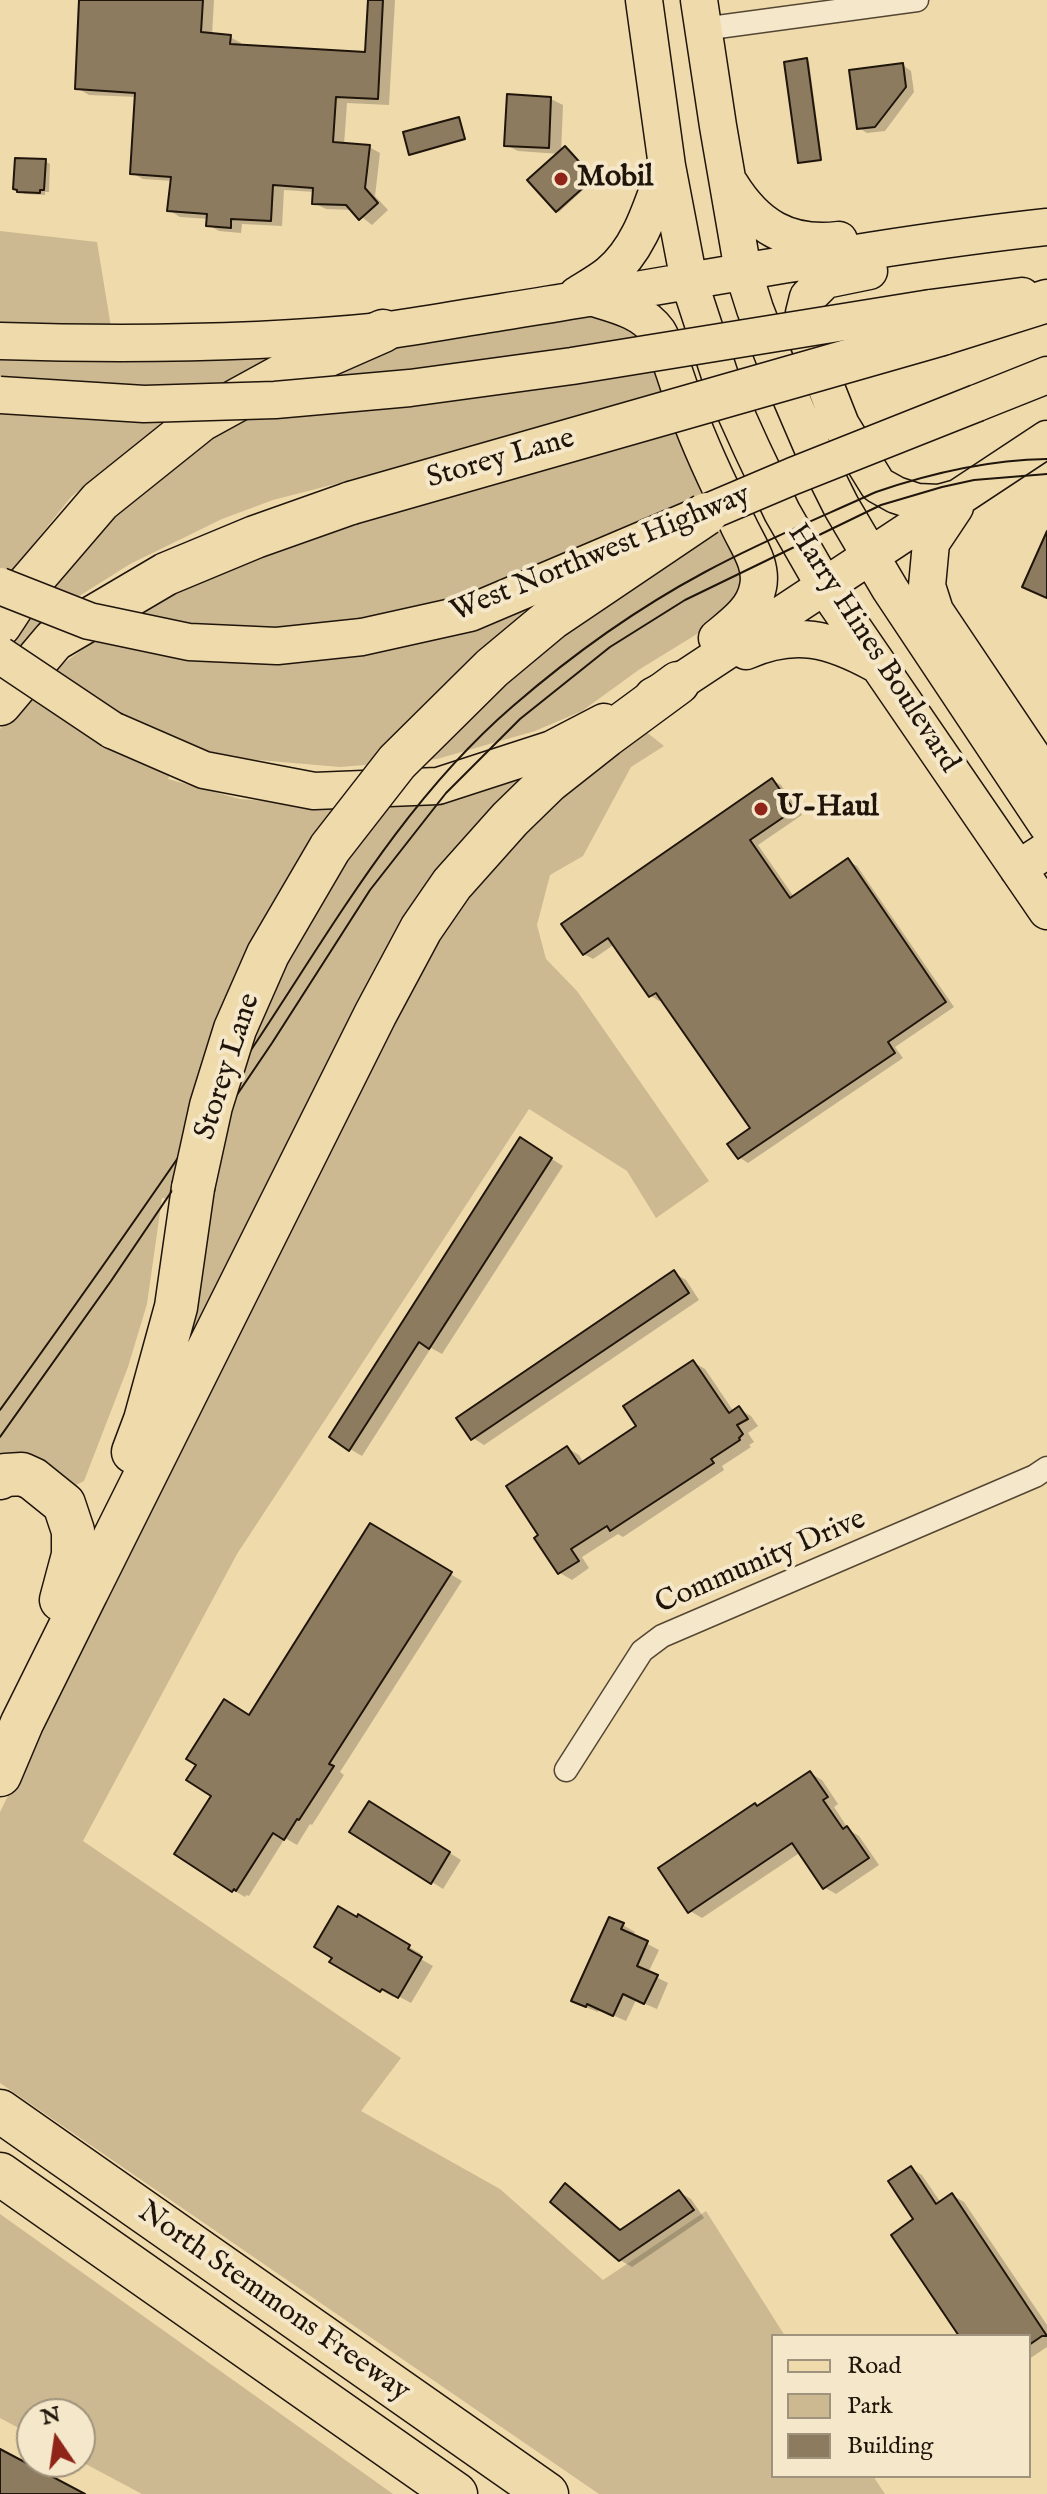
<!DOCTYPE html>
<style>
body{margin:0}
#map{position:relative;width:1047px;height:2494px;overflow:hidden;background:#efdaac;font-family:"IM FELL English",serif}
canvas{display:block}
.legend{position:absolute;left:771px;top:2334px;width:260px;height:144px;box-sizing:border-box;background:#f5e7c9;border:2px solid #a0937d;margin:0;padding:10px 14px;list-style:none;font-size:24px;color:#20150b}
.legend li{display:flex;align-items:center;gap:16px;height:40px}
.legend b{width:40px;border:2px solid #a0937d}
.north{position:absolute;left:16px;top:2398px;width:80px;height:80px;box-sizing:border-box;background:#f5e7c9;border:2px solid #a0937d;border-radius:50%;rotate:347deg;font-size:22px;font-weight:700;line-height:32px;text-align:center;color:#20150b}
.north::after{content:'';display:block;margin:auto;width:28px;height:36px;background:#8f2418;clip-path:polygon(50% 0,100% 100%,50% 72%,0 100%)}
</style>
<div id="map">
<canvas width="1047" height="2494"></canvas>
<ul class="legend">
<li><b style="height:10px;background:#efdaac"></b>Road</li>
<li><b style="height:22px;background:#ccb991"></b>Park</li>
<li><b style="height:22px;background:#8c7b5f"></b>Building</li>
</ul>
<div class="north">N</div>
</div>
<script>
const context = document.querySelector('canvas').getContext('2d');
context.lineJoin = 'round';
function fill(path, color) { context.fillStyle = color; context.fill(path, 'evenodd'); }
function strokePath(path, color, width, dash) { context.strokeStyle = color; context.lineWidth = width; context.lineCap = dash ? 'butt' : 'round'; context.setLineDash(dash || []); context.stroke(path); }
function drawText(font, color, halo, rows, align = 'center') {
  context.font = font + ' "IM FELL English",serif'; context.lineWidth = 8; context.setLineDash([]); context.textBaseline = 'middle'; context.strokeStyle = halo; context.fillStyle = color; for (const [text, x, y, turn = 0] of rows) {
    context.save(); context.translate(x, y); context.rotate((+turn || 0) * Math.PI / 180); context.textAlign = isNaN(turn) ? turn : align; if (halo) context.strokeText(text, 0, 0); context.fillText(text, 0, 0); context.restore();
  }
}
fill(new Path2D(`
 M0 231 97 242 111 327 0 326Z
 M556 313 622 316 635 323 741 559 743 589 728 615 640 669 582 711 535 731 437 759 340 767 223 757 185 744 168 779 240 799 278 802 502 781 546 773 511 799 177 1373 203 1203 162 1198 147 1304 128 1367 84 1481 74 1486C54 1466 30 1448 0 1453V729L64 663 138 609 187 580 366 518 355 479 273 500 222 519 130 564 73 600 19 650 0 638 48 566 209 428 391 350 436 337Z
 M289 350 229 383 140 441 71 497 0 586V351Z
 M645 731 664 746 631 767 583 856 550 875 537 925 546 959 577 991 709 1181 656 1218 627 1171 529 1109 237 1554 83 1841 401 2058 361 2111 500 2189 603 2280 706 2211 785 2336H773V2476H873L885 2494H599L0 2083V1812L357 1089 424 964 491 867 554 797Z
 M0 2214 393 2494H142L80 2461V2414H32V2435L0 2418Z`), '#ccb991');
fill(new Path2D(`
 M81 0H214L212 35 230 37 241 43V46L367 54 370 0H395L389 105 347 103 344 145 369 147 380 153 375 196 388 210 372 225 353 210 326 209 314 203 315 192 284 190 282 226 242 224 241 233 219 231 208 225 209 219 180 217 169 210 173 181 143 179 132 173 137 97 89 95 77 88Z
 M807 60 809 61 822 160 801 163 799 162Z
 M903 65 911 71 914 92 885 131 867 133 859 128Z
 M551 99 563 105 561 153 568 150 595 179 559 212 557 210 560 154 518 151 506 145Z
 M459 119 466 140 411 153Z
 M45 161 50 164 49 192H45V195L25 194 19 191Z
 M772 780 781 785 802 815 758 845 794 897 848 861 857 866 954 1007 895 1047 903 1058 748 1163 740 1158 752 1129 663 999 659 1001 651 996 615 944 593 959 584 954Z
 M533 1147 563 1166 442 1354 431 1348 362 1456 350 1449Z
 M674 1273 686 1280 699 1300 484 1445 473 1438Z
 M693 1362 705 1369 734 1412 739 1409 751 1416 758 1426 748 1433 754 1442 749 1445 751 1447 722 1466 724 1470 623 1537 618 1534 582 1557 589 1568 572 1580 560 1573 567 1448 579 1455 584 1463 639 1426Z
 M370 1526 462 1581 340 1772 344 1775 312 1825 310 1824 297 1845 285 1838 249 1896 246 1895 245 1897 233 1890 213 1795 250 1717Z
 M810 1773 822 1780 838 1804 834 1807 849 1830 859 1836 879 1865 836 1894 824 1887 801 1852 702 1918 690 1911 758 1808Z
 M381 1810 461 1860 443 1889 432 1882Z
 M359 1917 421 1954 419 1958 433 1966 411 2003 394 1994 393 1997 332 1961Z
 M623 1925 635 1932 632 1936 659 1950 648 1973 668 1983 657 2009 636 2000 626 2021 599 2009 598 2012 585 2007Z
 M911 2168 922 2175 941 2203 952 2195 964 2202 1047 2325V2347L1029 2359V2336H962L916 2220Z
 M566 2186 578 2193 622 2231 679 2192 691 2199 704 2218 632 2267 620 2260Z`), '#0003');
const building = new Path2D(`
 M79 0H203L201 32 231 35 230 44 365 52 368 0H383L378 99 336 97 333 142 370 145 365 188 378 203 359 220 346 205 312 204 313 188 273 185 271 221 231 219V228L206 226 207 214 167 211 171 177 130 174 135 93 75 89Z
 M807 58 821 160 798 163 784 62Z
 M903 63 906 87 875 127 857 129 849 70Z
 M507 94 551 97 549 148 504 146Z
 M459 117 465 139 409 155 403 132Z
 M565 146 594 178 556 212 527 180Z
 M15 158 46 159 44 190H40V193L17 192V190L13 189Z
 M1047 531V598L1022 587Z
 M772 778 794 810 750 840 790 898 848 858 946 1002 888 1042 895 1053 738 1159 727 1144 750 1128 656 993 649 997 608 938 583 955 561 924Z
 M520 1137 552 1158 429 1349 419 1342 349 1451 329 1437Z
 M674 1270 689 1293 471 1440 456 1418Z
 M693 1360 729 1413 739 1406 748 1419 737 1425 743 1434 739 1438 740 1440 711 1459 714 1463 610 1531 607 1526 571 1549 579 1561 558 1574 534 1538 538 1535 506 1486 567 1446 579 1464 636 1426 623 1406Z
 M370 1523 452 1572 329 1764 334 1766 299 1820 297 1819 284 1840 273 1833 236 1891 234 1889 232 1892 174 1854 211 1796 186 1780 196 1765 186 1759 224 1699 249 1715Z
 M810 1771 828 1797 823 1800 843 1829 847 1826 869 1858 823 1889 792 1843 688 1913 658 1868 755 1803 757 1806Z
 M369 1801 450 1852 431 1884 349 1832Z
 M338 1906 357 1917 358 1914 410 1945 408 1949 422 1957 398 1998 382 1989 380 1992 329 1962 332 1958 314 1947Z
 M609 1917 624 1923 621 1929 648 1941 637 1966 658 1975 644 2004 623 1994 613 2016 587 2004 586 2007 571 2001Z
 M911 2166 936 2204 952 2193 1047 2336H1042L1029 2345V2336H959L891 2235 913 2219 888 2181Z
 M565 2183 620 2230 679 2190 694 2210 619 2261 550 2202Z
 M0 2449 85 2494H0Z`);
fill(building, '#8c7b5f');
strokePath(building, '#20150b', 2);
const street = new Path2D(`
 M703 29 917 0
 M566 1770 642 1651 662 1636 1035 1476 1047 1468`);
const primary = new Path2D(`
 M644 0 667 166 689 281 723 385 752 449 782 512 825 587 1047 911
 M699 0 718 126 743 271 755 309 776 363 816 456 841 506 890 589 1047 825
 M730 184C756 226 788 246 839 240
 M869 271 825 280 808 297 804 313 807 339 841 425 878 485 896 495 917 502 939 503 957 498
 M577 295C588 288 599 282 609 274 641 248 652 204 666 167
 M594 298C617 305 643 311 658 332 668 348 680 392 688 412 702 451 720 488 738 524 747 544 763 564 758 587 754 610 734 624 717 638
 M931 308 1022 296
 M0 341C128 345 254 344 382 331 422 326 462 318 502 312 684 284 864 247 1047 227
 M977 403 1047 375
 M955 507 931 543 927 586 935 611 1047 778
 M746 651C795 629 831 639 876 664
 M653 696 678 683 1047 439
 M112 730 204 770 314 791 438 786 552 749 604 722
 M1018 869 1047 850`);
const highway = new Path2D(`
 M942 334 1047 301
 M0 625 21 593 100 501 201 420 283 375 383 331
 M0 704 54 640 166 574 255 537 351 503
 M133 1452 145 1420 176 1307 193 1188
 M0 1478 5 1475 22 1474 33 1479 64 1504 73 1531V1555L61 1600
 M87 1592 376 1013 421 929 452 884 510 819 549 781 606 736 678 683
 M0 1775 22 1723 87 1592 95 1564
 M0 2111 547 2494
 M0 2174 456 2494`);
strokePath(street, '#544633', 25);
strokePath(primary, '#20150b', 39);
strokePath(highway, '#20150b', 45);
strokePath(street, '#f5e7c9', 22);
strokePath(primary, '#efdaac', 36);
strokePath(highway, '#efdaac', 42);
strokePath(new Path2D(`
 M0 1410C88 1288 174 1166 257 1041 335 923 405 799 513 706 573 654 636 609 705 572 760 542 819 518 876 492 931 473 988 460 1047 459
 M0 1437 111 1281 272 1043 370 890 446 793 520 719 610 647 685 600 881 505 942 487 974 480 1047 474`), '#20150b', 2);
const primaryBridge = new Path2D(`
 M0 395 144 404 275 400 410 388 572 366 931 308
 M0 586 89 621 189 642 277 646 362 637 470 613 793 476 977 403
 M0 655 112 730`);
const highwayBridge = new Path2D(`
 M351 503 942 334
 M193 1188 211 1106 235 1029 268 954 330 848 397 762 492 668 552 618 706 514`);
strokePath(primaryBridge, '#20150b', 39, []);
strokePath(highwayBridge, '#20150b', 45, []);
strokePath(primaryBridge, '#efdaac', 36);
strokePath(highwayBridge, '#efdaac', 42);
for (const [x, y, r, color] of [
 [561,179,8,"#8f2418"],
 [761,809,8,"#8f2418"]
]) { const dot = new Path2D(); dot.arc(x, y, r, 0, 2 * Math.PI); context.fillStyle = color; context.fill(dot); strokePath(dot, '#f5e7c9', 3); }
drawText('bold 30px', '#20150b', '#f5e7c9', [
 ["Mobil",577,179],
 ["U-Haul",777,809]
], 'left');
drawText('30px', '#20150b', '#f5e7c9', [
 ["Storey Lane",501,460,-16],
 ["West Northwest Highway",601,555,-22],
 ["Harry Hines Boulevard",872,649,57],
 ["Storey Lane",229,1067,-72],
 ["Community Drive",761,1563,-23],
 ["North Stemmons Freeway",273,2303,35]
]);
</script>
